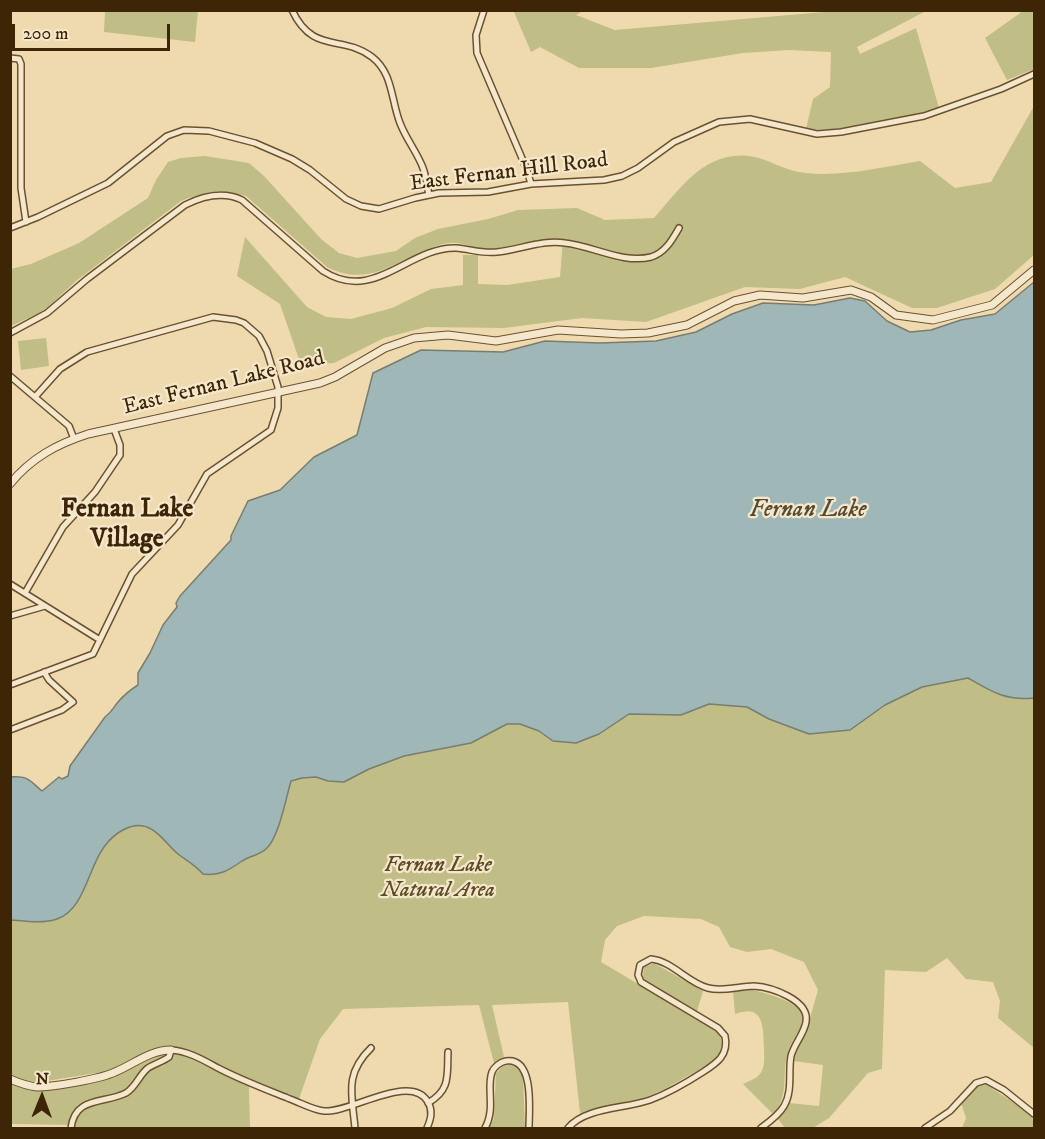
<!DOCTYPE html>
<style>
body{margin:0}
#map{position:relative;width:1045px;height:1139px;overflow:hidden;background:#efdaaf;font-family:"IM FELL DW Pica",serif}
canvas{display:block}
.frame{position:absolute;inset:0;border:12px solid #3d2506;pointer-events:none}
.north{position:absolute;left:12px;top:1067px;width:60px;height:60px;-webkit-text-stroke:4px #f5e7cb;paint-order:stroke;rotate:1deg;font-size:16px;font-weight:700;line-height:24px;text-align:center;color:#3d2506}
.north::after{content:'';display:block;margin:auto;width:21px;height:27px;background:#3d2506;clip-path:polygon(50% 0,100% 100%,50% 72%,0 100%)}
.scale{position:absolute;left:12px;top:24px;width:158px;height:27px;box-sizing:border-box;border:3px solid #3d2506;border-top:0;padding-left:8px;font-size:18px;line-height:21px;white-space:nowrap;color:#3d2506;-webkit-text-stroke:4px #f5e7cb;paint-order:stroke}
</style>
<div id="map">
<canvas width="1045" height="1139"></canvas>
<div class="frame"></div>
<div class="north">N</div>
<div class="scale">200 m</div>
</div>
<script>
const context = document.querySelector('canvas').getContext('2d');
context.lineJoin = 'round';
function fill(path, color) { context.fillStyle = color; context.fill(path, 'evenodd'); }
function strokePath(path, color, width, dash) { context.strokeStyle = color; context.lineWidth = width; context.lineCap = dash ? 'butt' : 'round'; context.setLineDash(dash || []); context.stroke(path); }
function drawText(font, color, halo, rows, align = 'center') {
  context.font = font + ' "IM FELL DW Pica",serif'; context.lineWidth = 4.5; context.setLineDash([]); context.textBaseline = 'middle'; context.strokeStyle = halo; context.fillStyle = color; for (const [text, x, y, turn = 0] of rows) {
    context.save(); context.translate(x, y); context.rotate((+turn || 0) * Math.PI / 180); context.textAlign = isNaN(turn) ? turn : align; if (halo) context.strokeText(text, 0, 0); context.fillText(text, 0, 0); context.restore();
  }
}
fill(new Path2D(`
 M105 11H198L195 42 104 32Z
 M511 11H583L576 15 615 30 836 11H926L857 47 860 54 916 28 939 108C917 115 895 118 873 122 851 126 828 132 806 129L813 99 830 87 831 52 789 50 743 53 651 68H579L540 47 531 52 514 12Z
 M1023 11H1034V69L1007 80 985 38Z
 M1034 106V255L995 289 937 308H912L845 277 800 289 745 287 646 322 582 318 504 328 426 327 384 338 334 363 301 365 280 304 237 276 245 237 307 307 326 317 351 319 392 308 431 289 463 285V255H478V284L507 285 560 277 563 239C538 241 514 249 489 249 476 250 462 241 449 243 404 250 376 292 327 267L246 196 221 191 191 197 181 201 76 281 48 307 35 315 11 326V269L31 264 79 243 148 198 156 180 168 162 181 158 205 156 249 163 264 176 322 240 339 253 357 258 396 251 415 238 438 229 488 219 518 210 577 208 605 220 654 218C680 189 704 151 749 156 768 158 786 172 806 173 843 177 883 167 920 161L955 188 991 182Z
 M46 338 49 366 21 370 18 341Z
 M968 678C992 693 1006 700 1034 698V1048L998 1018 1000 1001 993 982 966 979 947 958 926 972 885 970 882 1069 868 1073 829 1118 813 1128H785L778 1119 785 1112 789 1103 819 1106 823 1065 794 1061 798 1046 810 1018 818 990 804 962 771 949 747 952 730 947 719 927 701 919 644 916 617 926 605 940 601 962 714 1029 720 1036 722 1044 720 1052 714 1061 665 1089 646 1097 580 1113 568 1002 492 1005 504 1057 494 1063 479 1005 343 1009 320 1039 299 1099 241 1076 198 1054 172 1046H162L146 1051 109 1071 34 1083 22 1081 11 1075 10 920 32 921C52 903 75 886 93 866 98 860 100 852 104 846 131 811 150 825 175 851 183 860 195 864 203 874 228 877 237 861 259 854L280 819 291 781 302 778 317 777 328 781 344 782 369 769 404 756 471 743 507 724H520L539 731 553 741 599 734 629 714 681 715 709 704 747 707 769 719 849 730 885 705 922 687Z
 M654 963 703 991 697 1011 646 982 643 977 644 967Z
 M751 990C763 992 796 1001 801 1012 806 1026 792 1039 788 1052 781 1074 790 1096 773 1114L743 1084C747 1082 756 1079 759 1075 766 1068 764 1056 764 1047 763 1027 764 1003 735 1014L733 991Z
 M169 1053 182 1055 249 1086 250 1128H73V1125L11 1124 10 1083 30 1090H45L114 1076 157 1056Z
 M512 1064 520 1068 523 1077 525 1128H489L494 1118 496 1073 502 1067Z
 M984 1083 1032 1115 1034 1128H962L966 1118 961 1103 976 1086Z`), '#c0bd86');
const water = new Path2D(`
 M1034 282V698C1006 701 992 692 968 678L922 687 885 705 850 730 809 734 769 719 747 707 709 704 681 715 629 714 599 734 576 743 553 741 539 731 520 724H507L471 743 404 756 369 769 344 782 328 781 316 777 302 778 291 781C286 798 279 836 267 848 260 855 250 856 242 861 228 871 219 876 203 874 195 865 187 861 178 854 168 846 162 835 151 829 134 819 114 833 104 847 88 868 85 909 57 919 43 924 24 921 11 920V777C29 776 29 780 42 791L59 777 62 779 68 776 70 766 105 717C112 712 113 708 118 702 124 695 130 690 138 685V673L150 653 163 625 177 607 176 603 180 596 231 540V536L248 501 280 490 314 457 357 435 373 373 421 350 503 352 545 341 600 343 656 341 696 332 732 314 763 303 814 305 850 298 865 301 887 321 910 332 931 330 961 320 995 314Z`);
fill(water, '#a0b7b7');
strokePath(water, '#787d70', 1.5);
const minor = new Path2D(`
 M292 10C313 55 342 34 372 57 393 73 391 100 400 123 406 139 417 152 423 168 426 176 427 186 429 195
 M484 10 476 35 477 53 527 170 531 184
 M10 58 19 59 21 64V188L26 222
 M10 228 38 217 108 183 167 136 184 130 209 131 255 143 292 159 310 170 346 199 361 206 379 209 415 198 439 193 488 192 531 184 604 180 622 176 638 168 674 142 719 122 750 119 817 134 841 132 924 116 1001 89 1034 74
 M10 333 47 313 87 279 185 205C203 196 223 191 242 200L323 271C374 304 408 247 456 248 470 249 483 254 497 252 519 250 543 239 565 243 593 246 623 264 651 257 665 253 672 240 679 228
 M10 376 69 426 74 439
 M10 584 100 640
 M25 593 63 527 95 492 120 455V445L114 429
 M10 616 45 606
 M10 685 93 654 132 574 178 525 207 474 271 430 278 408V387L267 351 259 336 244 323 236 320 213 317 87 352 60 369 35 397
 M10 730 62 710 73 702 49 680 44 672
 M428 1103C451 1090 447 1075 448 1052
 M71 1128C75 1096 104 1104 126 1093 136 1087 139 1075 148 1068 154 1064 162 1062 169 1057L171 1050C188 1051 203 1060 218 1068 241 1080 265 1089 290 1099 301 1103 313 1110 324 1111 351 1113 411 1072 428 1102 433 1111 431 1119 427 1128
 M355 1128C352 1095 344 1074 371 1048
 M485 1128C496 1108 486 1088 492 1072 494 1067 500 1062 506 1061 535 1057 529 1111 529 1128
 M568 1128C586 1107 624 1109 650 1100 669 1093 686 1083 703 1072 717 1063 729 1055 725 1036L718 1028 641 982 638 975 640 965 651 959C672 961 688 983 708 988 723 992 739 986 754 986 771 987 810 1000 806 1022 804 1034 794 1044 791 1056 788 1072 793 1091 784 1106 779 1115 769 1122 761 1128
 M925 1128 950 1111 976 1083 986 1080 1004 1090 1034 1114`);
const tertiary = new Path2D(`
 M10 484C31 458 57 444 88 434L320 383 335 377 385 348 414 338 448 335 496 341 558 330 621 334 648 333 687 325 734 301 760 295 803 298 851 290 871 297 896 315 933 320 992 305 1034 270
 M10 1079C19 1083 28 1086 37 1087 54 1087 100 1079 115 1072 134 1064 150 1050 171 1050`);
strokePath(minor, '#6a5230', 8);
strokePath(tertiary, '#6a5230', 9);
strokePath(minor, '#f5e7cb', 5);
strokePath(tertiary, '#f5e7cb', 7);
drawText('22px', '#3d2506', '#f5e7cb', [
 ["East Fernan Hill Road",509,173,-7],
 ["East Fernan Lake Road",224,384,-14]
]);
drawText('italic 22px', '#5e4b26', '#f5e7cb', [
 ["Fernan Lake",438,866],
 ["Natural Area",438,891]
]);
drawText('italic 24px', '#564a32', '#f5e7cb', [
 ["Fernan Lake",808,511]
]);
drawText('bold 26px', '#3d2506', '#f5e7cb', [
 ["Fernan Lake",127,511],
 ["Village",127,541]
]);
</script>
